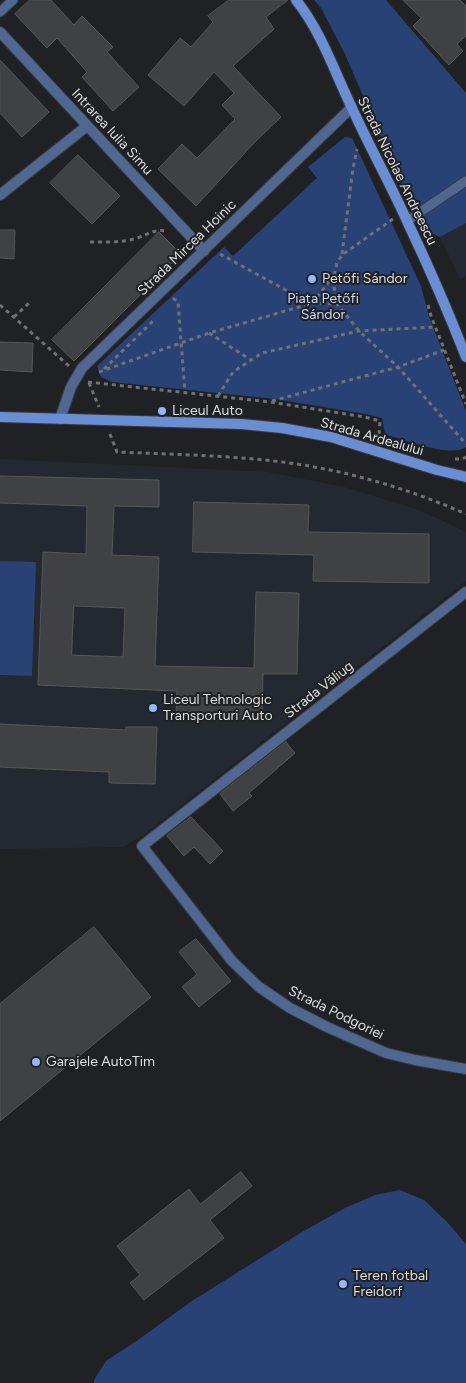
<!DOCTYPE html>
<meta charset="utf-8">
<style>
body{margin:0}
canvas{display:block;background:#1f2124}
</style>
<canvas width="466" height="1383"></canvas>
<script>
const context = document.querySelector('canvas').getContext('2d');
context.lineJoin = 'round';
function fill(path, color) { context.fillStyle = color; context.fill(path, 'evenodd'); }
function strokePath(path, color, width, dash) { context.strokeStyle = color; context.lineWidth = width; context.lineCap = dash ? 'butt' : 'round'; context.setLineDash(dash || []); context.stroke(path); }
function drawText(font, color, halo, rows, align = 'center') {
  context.font = font + ' Figtree,sans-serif'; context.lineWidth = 4; context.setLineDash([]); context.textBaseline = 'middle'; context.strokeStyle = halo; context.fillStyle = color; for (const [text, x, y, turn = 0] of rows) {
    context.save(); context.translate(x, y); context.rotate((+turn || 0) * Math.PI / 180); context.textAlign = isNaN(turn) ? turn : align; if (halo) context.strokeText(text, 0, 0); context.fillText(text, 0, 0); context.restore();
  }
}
fill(new Path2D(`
 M466 223V276L460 279 440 237Z
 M0 459 268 472 344 487 419 510 466 532V581L145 834 123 847 0 849Z`), '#242931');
fill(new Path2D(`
 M314 0H386L466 93V223L440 237 421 229 344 52 321 8Z
 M345 137 352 138 421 286 429 317 466 411V447C452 458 406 440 390 436L385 434 382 418 366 414 275 399 112 382 101 377 97 366 224 247 233 256 317 178 308 167Z
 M0 561 36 562 32 676 0 675Z
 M400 1190 424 1200 447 1222 466 1244V1383H94V1380L106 1361 138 1340 192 1301 302 1232 345 1208 375 1195Z`), '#284275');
const building = new Path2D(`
 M30 0H51L74 25 82 16 113 47 107 52 139 87 113 111 82 77 87 72 57 38 47 48 15 14Z
 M229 0H288L266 17 274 29 233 66 281 117 254 143 196 206 158 169 182 144 197 158 235 119 222 105 234 93 214 72 184 106 148 75 180 38 191 47 213 22 208 16Z
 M403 0H460L466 6V36L457 44 463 51 449 65 413 26 421 18Z
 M0 60 49 112 22 137 0 113Z
 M78 155 120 196 92 224 50 183Z
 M0 230H15L14 259 0 258Z
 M159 232 181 254 74 361 52 340Z
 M0 342 33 343 32 372 0 370Z
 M0 476 159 480V507L114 506 112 555 159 557 155 666 254 668 256 592 299 593 297 674H263L262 719 176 717 177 691 38 685 43 552 86 554 87 506 0 503ZM74 606 125 608 123 657 72 655Z
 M194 502 309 505 308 532 429 534V583L313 581 314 555 193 552Z
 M0 724 126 730V727H157L155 784 109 783V772L0 767Z
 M286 742 295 753 249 793 252 796 233 811 220 794Z
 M191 817 223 851 210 864 194 847 184 856 167 836Z
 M94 927 151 997 0 1121V1004Z
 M196 939 231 981 199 1007 182 987 197 974 179 952Z
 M241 1172 252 1186 210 1220 224 1238 144 1300 130 1283 140 1275 117 1246 189 1189 200 1204Z`);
fill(building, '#3f4144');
strokePath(building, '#545659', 1);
const lane = new Path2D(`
 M0 12 13 0
 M407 221 466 181`);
const street = new Path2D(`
 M0 32 204 251
 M0 195 87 126
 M60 419 71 387 82 368 351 108
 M466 592 142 846 232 961 259 987 290 1008 327 1027 386 1053 415 1060 466 1069`);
const secondary = new Path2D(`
 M296 0C322 33 334 71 352 108 369 146 390 183 407 221 428 265 448 311 466 357
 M0 417 241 424 282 428 331 437 437 470 466 477`);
strokePath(lane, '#3a3b3e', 11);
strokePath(street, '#3a3b3e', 12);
strokePath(secondary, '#3a3b3e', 12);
strokePath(new Path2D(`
 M393 219 342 255 337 263 334 275V287L337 304 359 331 398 367 466 444
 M90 242C106 242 122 243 137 238 149 234 154 229 167 231
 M220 254 304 300 313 303 337 304
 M342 254 353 168 357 149
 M173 298 178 302 185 393
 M0 305 69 366
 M428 305 431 316 466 404
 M14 317 29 303
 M209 333 251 360
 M104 369 153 321
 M99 372 209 333 313 303 333 276
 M88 382 270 402 365 417 380 421 379 435 386 438
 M89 383 99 407
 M218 396 233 372 262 353 359 331 435 327
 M272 401 398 367 444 350
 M110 434 117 452C163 454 209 455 254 459 327 465 398 484 466 514
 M455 459H462L466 457`), '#707174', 3, [4, 4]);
strokePath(lane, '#506792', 9);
strokePath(street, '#506792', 10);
strokePath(secondary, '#698ed3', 10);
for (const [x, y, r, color] of [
 [312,279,5,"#92b7fd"],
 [162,411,5,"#92b7fd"],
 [153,708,5,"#92b7fd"],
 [36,1062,5,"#92b7fd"],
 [343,1284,5,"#92b7fd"]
]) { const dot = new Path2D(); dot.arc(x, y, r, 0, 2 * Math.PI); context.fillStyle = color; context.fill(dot); strokePath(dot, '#1f2124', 2); }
drawText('14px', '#dddee0', '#1f2124', [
 ["Intrarea Iulia Simu",112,132,47],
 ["Strada Nicolae Andreescu",397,171,64],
 ["Strada Mircea Hoinic",187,248,-44],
 ["Strada Ardealului",372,437,16],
 ["Strada Văliug",319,690,-38],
 ["Strada Podgoriei",336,1013,26]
]);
drawText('14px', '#dddee0', '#1f2124', [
 ["Petőfi Sándor",322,279],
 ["Liceul Auto",172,411],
 ["Liceul Tehnologic",163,700],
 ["Transporturi Auto",163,716],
 ["Garajele AutoTim",46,1062],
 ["Teren fotbal",353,1276],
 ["Freidorf",353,1292]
], 'left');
drawText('14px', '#c6d9fd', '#1f2124', [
 ["Piața Petőfi",323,299],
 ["Sándor",323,315]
]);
</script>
